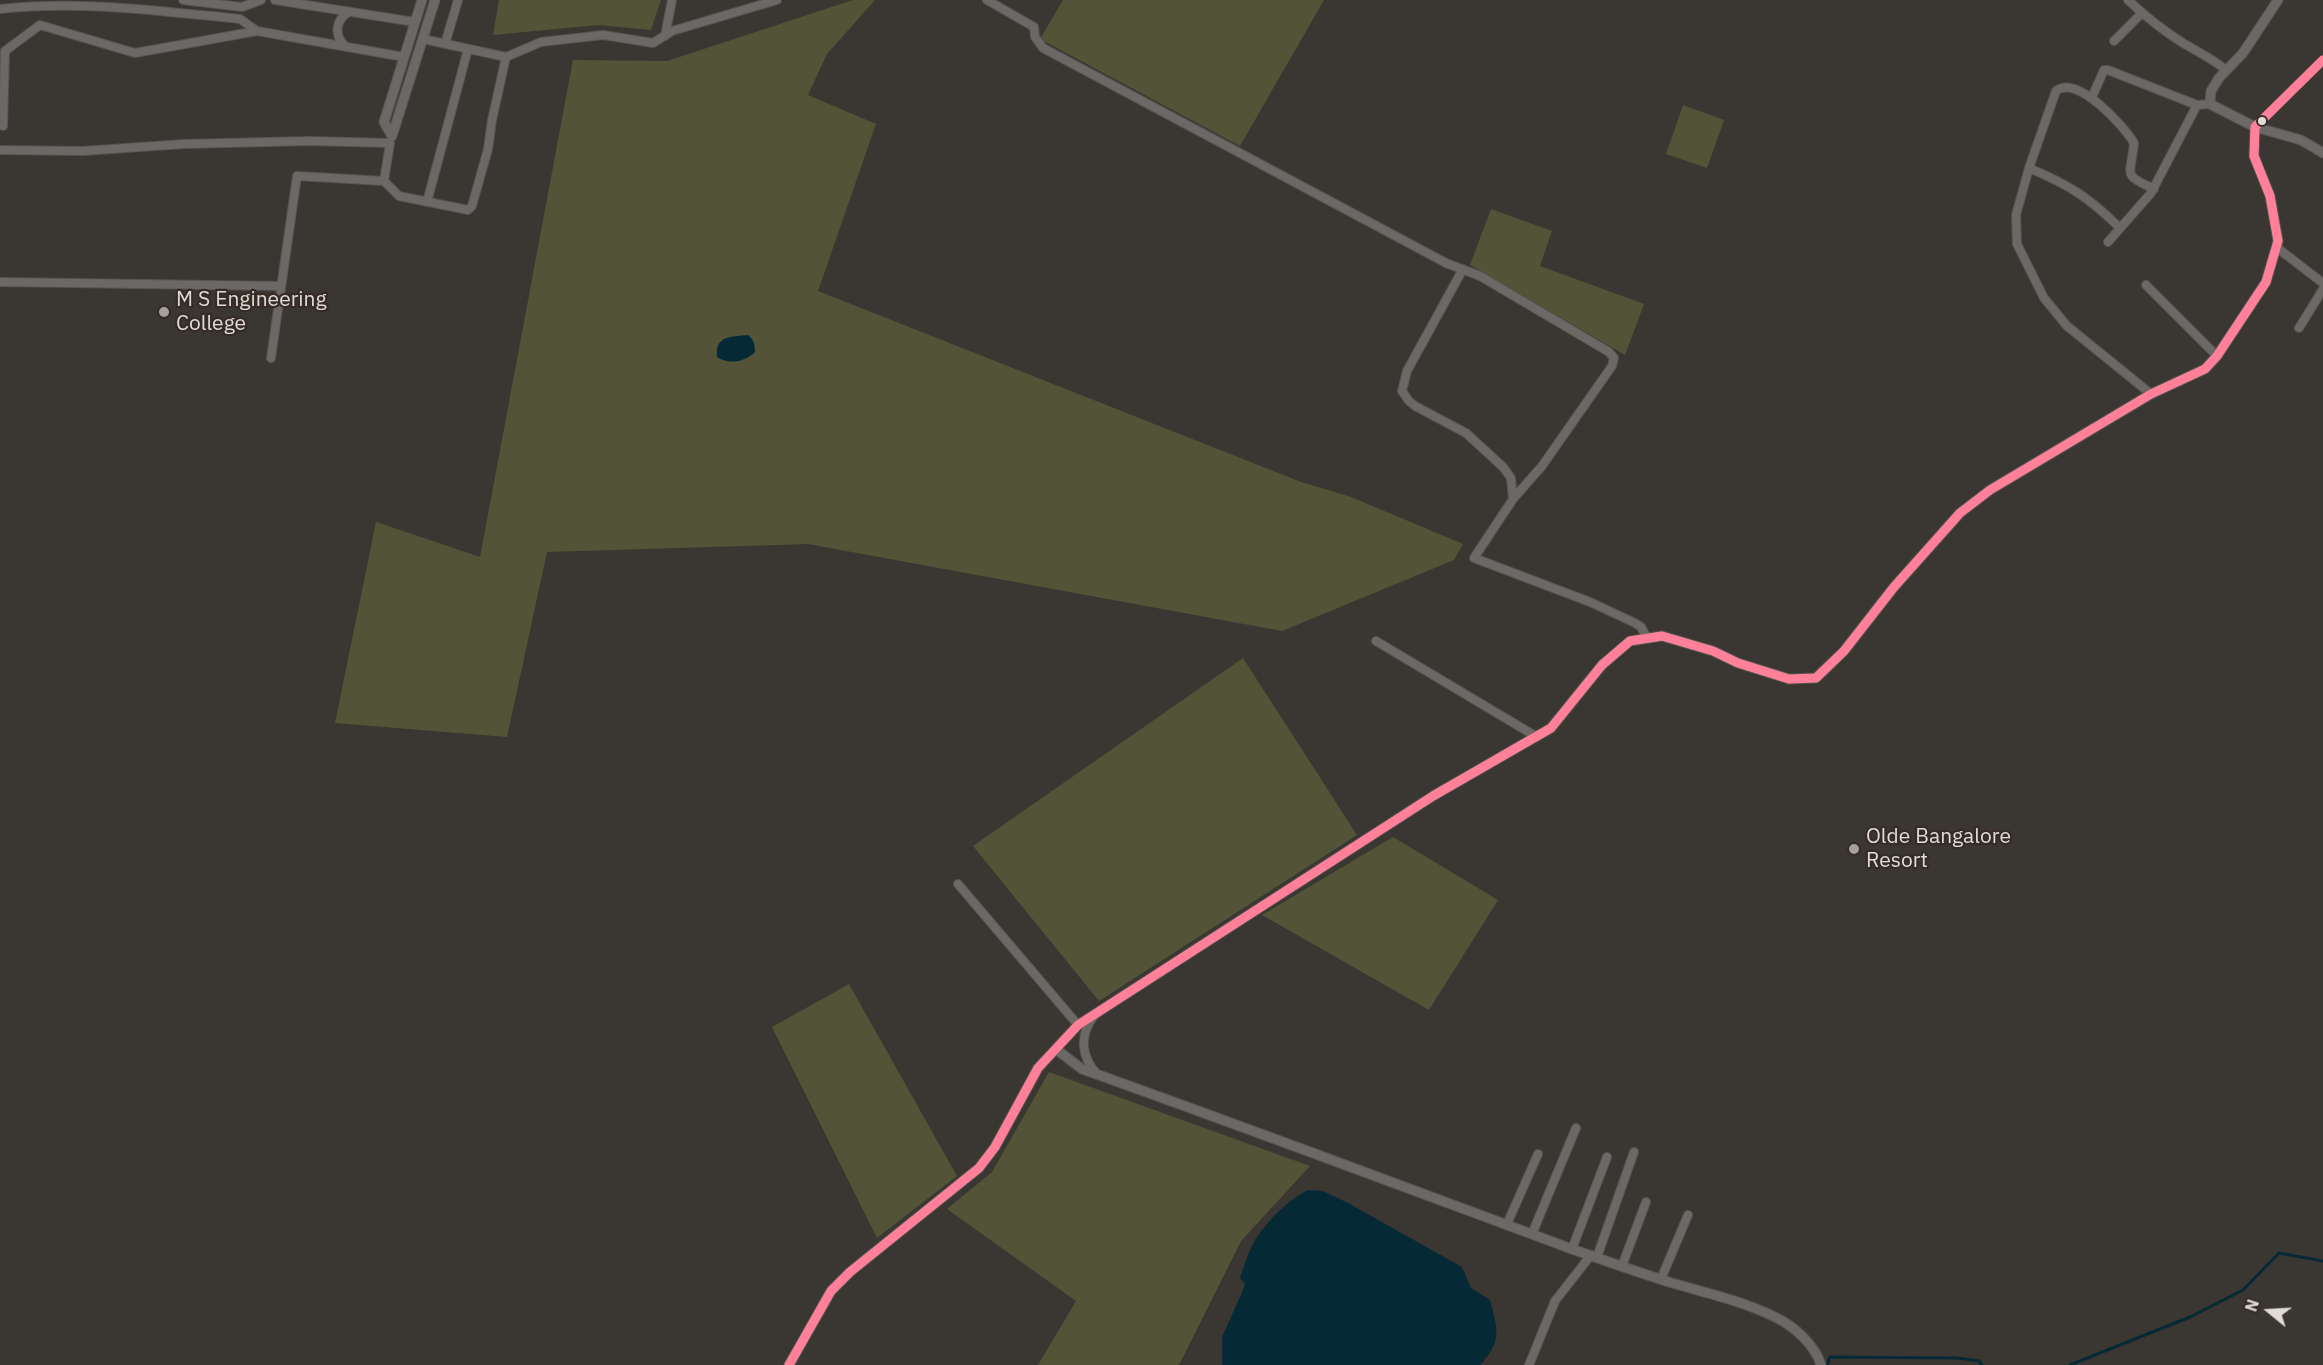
<!DOCTYPE html>
<style>
body{margin:0}
#map{position:relative;width:2323px;height:1365px;overflow:hidden;background:#3a3632;font-family:"IBM Plex Sans",sans-serif}
canvas{display:block}
.north{position:absolute;left:2239px;top:1281px;width:60px;height:60px;-webkit-text-stroke:4px #342c25;paint-order:stroke;rotate:288deg;font-size:16px;font-weight:700;line-height:24px;text-align:center;color:#e0dbd7}
.north::after{content:'';display:block;margin:auto;width:21px;height:27px;background:#e0dbd7;clip-path:polygon(50% 0,100% 100%,50% 72%,0 100%)}
</style>
<div id="map">
<canvas width="2323" height="1365"></canvas>
<div class="north">N</div>
</div>
<script>
const context = document.querySelector('canvas').getContext('2d');
context.lineJoin = 'round';
function fill(path, color) { context.fillStyle = color; context.fill(path, 'evenodd'); }
function strokePath(path, color, width, dash) { context.strokeStyle = color; context.lineWidth = width; context.lineCap = dash ? 'butt' : 'round'; context.setLineDash(dash || []); context.stroke(path); }
function drawText(font, color, halo, rows, align = 'center') {
  context.font = font + ' "IBM Plex Sans",sans-serif'; context.lineWidth = 4.5; context.setLineDash([]); context.textBaseline = 'middle'; context.strokeStyle = halo; context.fillStyle = color; for (const [text, x, y, turn = 0] of rows) {
    context.save(); context.translate(x, y); context.rotate((+turn || 0) * Math.PI / 180); context.textAlign = isNaN(turn) ? turn : align; if (halo) context.strokeText(text, 0, 0); context.fillText(text, 0, 0); context.restore();
  }
}
fill(new Path2D(`
 M499 0H661L651 30 598 25 493 35Z
 M853 0H875L827 54 808 95 876 124 818 291 1301 482 1351 497 1463 544 1454 560 1282 631 808 544 547 552 507 737 335 723 376 522 480 557 573 60 667 61Z
 M1063 0H1324L1240 146 1040 39Z
 M1683 105 1724 120 1707 168 1666 154Z
 M1491 209 1552 231 1540 266 1644 304 1625 355 1470 265Z
 M1243 658 1357 835 1099 1001 973 846Z
 M1393 837 1498 900 1429 1010 1262 915Z
 M849 984 957 1176 877 1238 772 1027Z
 M1049 1072 1310 1166 1241 1241 1179 1365H1038L1076 1301 947 1209 992 1172Z`), '#535437');
fill(new Path2D(`
 M748 335C754 340 755 344 755 352 745 362 729 365 717 357 715 335 731 337 748 335Z
 M1308 1190 1323 1191 1348 1203 1462 1267 1471 1288 1490 1300C1498 1329 1502 1342 1480 1365H1222V1337L1243 1290 1245 1284 1240 1278C1244 1266 1248 1253 1254 1242 1264 1224 1290 1198 1308 1190Z`), '#052a36');
strokePath(new Path2D(`
 M1827 1365 1830 1357 1957 1358 1979 1361 1982 1365
 M2070 1365 2190 1317 2243 1290 2279 1253 2323 1261`), '#052a36', 3);
const minor = new Path2D(`
 M183 0 242 7 261 0
 M275 0 415 22
 M987 0 1034 27 1035 37 1043 48 1446 263 1480 276 1609 352 1614 358 1612 366 1542 466 1513 499 1474 558 1590 602 1635 623 1641 627 1647 638
 M2128 0C2145 16 2164 31 2183 43 2198 52 2213 59 2226 70
 M0 9C80 0 159 11 240 19L257 31 404 57
 M665 36 672 0
 M2114 41 2142 13
 M445 44 458 0
 M345 46C334 35 335 20 349 12
 M506 57 541 42 603 35 653 43 672 31 777 0
 M2092 97 2104 70H2108L2197 105 2210 104
 M3 126 5 51 40 25 135 53 257 31
 M2255 127 2323 60
 M0 150 83 151 184 144 310 141 390 143 384 181 399 196 468 210 472 206 488 149 492 120 506 57 423 39
 M2029 168C2069 185 2087 196 2119 227
 M427 202 468 49
 M2108 242 2151 193 2197 105
 M2276 247 2323 283
 M1463 269 1407 371 1402 391 1409 401 1415 406 1466 433 1503 467 1511 478 1513 499
 M0 282 281 286
 M2146 285 2217 356
 M2299 328 2323 289
 M271 358 297 176 384 181
 M2151 394 2067 326 2044 298 2017 244 2016 215 2029 168 2056 91C2077 74 2124 126 2134 143 2131 176 2121 174 2154 189
 M1376 641 1537 737
 M958 884 1078 1025
 M1094 1016C1079 1035 1081 1057 1097 1074
 M1507 1224 1538 1154
 M1532 1234 1576 1128
 M1572 1249 1607 1157
 M1597 1257 1634 1152
 M1622 1266 1646 1202
 M1661 1279 1688 1215
 M1529 1365 1555 1301 1591 1255`);
const tertiary = new Path2D(`
 M2278 0 2243 53 2219 78 2211 91 2210 104 2255 127 2301 140 2323 153
 M392 136 384 122 422 0
 M392 136 435 0
 M1057 1050 1082 1069C1245 1127 1407 1188 1569 1248 1603 1260 1637 1272 1672 1283 1707 1293 1742 1301 1775 1317 1794 1326 1815 1345 1821 1365
 M789 1365 831 1291 850 1272 979 1168 995 1147 1038 1068 1078 1025 1433 796 1551 728 1602 665 1630 641 1662 636 1713 651 1738 663 1789 679 1816 678 1844 651 1894 587 1960 513 1990 490 2151 394 2205 369 2217 356 2266 282 2278 241 2270 196 2254 156 2255 127`);
strokePath(minor, '#575450', 10);
strokePath(tertiary, '#575450', 11);
strokePath(minor, '#6b6866', 8);
strokePath(tertiary, '#6b6866', 9);
strokePath(new Path2D(`
 M789 1365 831 1291 850 1272 979 1168 995 1147 1038 1068 1078 1025 1433 796 1551 728 1602 665 1630 641 1662 636 1713 651 1738 663 1789 679 1816 678 1844 651 1894 587 1960 513 1990 490 2151 394 2205 369 2217 356 2266 282 2278 241 2270 196 2254 156 2255 127 2323 60`), '#ff8098', 9);
for (const [x, y, r, color] of [
 [2262,121,5,"#e0dbd7"],
 [164,312,6,"#a6a19d"],
 [1854,849,6,"#a6a19d"]
]) { const dot = new Path2D(); dot.arc(x, y, r, 0, 2 * Math.PI); context.fillStyle = color; context.fill(dot); strokePath(dot, '#342c25', 2); }
drawText('21px', '#e0dbd7', '#342c25', [
 ["M S Engineering",176,300],
 ["College",176,324],
 ["Olde Bangalore",1866,837],
 ["Resort",1866,861]
], 'left');
</script>
